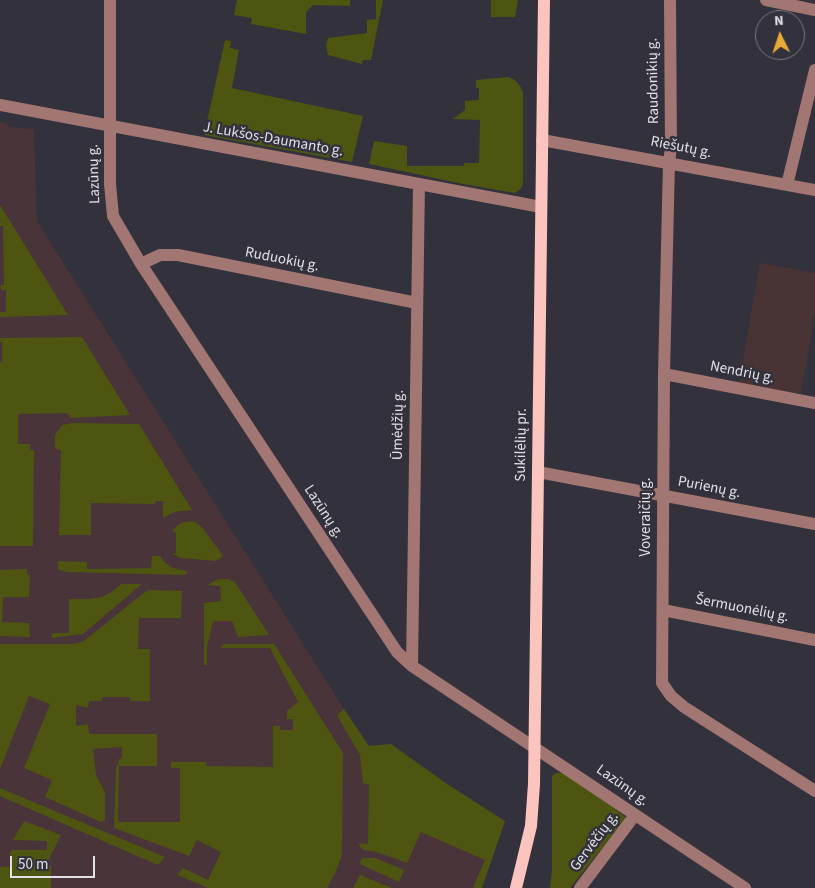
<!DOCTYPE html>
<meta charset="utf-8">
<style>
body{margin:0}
#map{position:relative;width:815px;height:888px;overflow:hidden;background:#33313b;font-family:"Source Sans 3",sans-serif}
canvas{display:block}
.north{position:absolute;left:755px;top:10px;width:50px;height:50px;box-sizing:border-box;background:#33313b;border:1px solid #79777f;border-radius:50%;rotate:356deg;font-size:14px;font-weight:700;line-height:20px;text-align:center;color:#e1e0e6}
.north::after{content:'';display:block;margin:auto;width:18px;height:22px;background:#e9ab38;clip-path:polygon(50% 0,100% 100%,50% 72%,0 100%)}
.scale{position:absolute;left:10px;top:856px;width:85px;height:22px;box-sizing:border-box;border:2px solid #e1e0e6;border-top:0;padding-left:6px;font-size:15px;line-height:18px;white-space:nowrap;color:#e1e0e6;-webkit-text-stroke:4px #33313b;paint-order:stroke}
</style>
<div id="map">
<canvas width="815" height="888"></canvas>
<div class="north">N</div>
<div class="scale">50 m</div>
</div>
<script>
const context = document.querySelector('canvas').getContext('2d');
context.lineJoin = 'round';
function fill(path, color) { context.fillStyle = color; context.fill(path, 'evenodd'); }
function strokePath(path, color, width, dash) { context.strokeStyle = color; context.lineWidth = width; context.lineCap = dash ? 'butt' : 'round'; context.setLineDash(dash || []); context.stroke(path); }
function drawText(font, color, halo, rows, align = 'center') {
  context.font = font + ' "Source Sans 3",sans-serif'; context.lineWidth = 5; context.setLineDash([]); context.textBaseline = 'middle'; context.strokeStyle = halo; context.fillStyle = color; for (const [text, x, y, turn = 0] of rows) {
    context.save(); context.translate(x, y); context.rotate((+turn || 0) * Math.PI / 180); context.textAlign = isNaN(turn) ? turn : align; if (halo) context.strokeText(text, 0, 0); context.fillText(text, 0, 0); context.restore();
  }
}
fill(new Path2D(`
 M760 263 815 273V313L801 394 739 383Z`), '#493435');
fill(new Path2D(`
 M0 122 8 124V127L34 129 37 221 344 709 368 746 391 744 447 784 505 821 482 888H0Z`), '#483439');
fill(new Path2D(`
 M237 0H350V6L313 5 306 12V34L251 24 252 18 234 15Z
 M376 0H383L371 60H363L362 64 328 55 326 46 328 38 367 33V20L376 19Z
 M491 0H518L515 17H491Z
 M225 40 231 41 230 48 239 50 232 88 363 116 352 162 204 135Z
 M508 77C516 79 521 86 523 93V183C522 188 520 190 515 193L463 184 369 164 374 141 407 146V166H464V163H479L480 120 453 119 465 110V101L479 100V88H476V80Z
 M0 205 68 315 0 317V312H6V290H1V285H4L3 226H0Z
 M82 337 130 415 71 418 67 413 18 414V444H30V450H34L33 546H0V362H2V342H0V338Z
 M73 423 139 424 192 510 174 512 163 518V501H156L155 504 91 503V535H59L61 450 55 449V435L62 425Z
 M193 521 200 525 222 554V557L216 561 180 558 173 554 176 553V532H172C177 523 183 522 193 521Z
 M152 556H160C167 567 174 569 187 571L186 575 65 572V571L58 570V561L87 562V569L151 568Z
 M23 569H27V574L30 575 29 597H3L2 622 29 623 30 637 0 636V570Z
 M222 579H228L235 582 269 635 238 637 232 621H213L207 647V665H204V603L221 601 220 586 208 585 216 580Z
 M121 584H142L83 634 52 638V633H69V599C92 599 104 601 121 584Z
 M150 590 182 591 181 618H139L138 649H150V701H130V697H102V701H89L88 708 76 705V726L88 724 89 734H157V766H119L118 822H180V768H171V762H206V766L273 767V726H280V730H293V719H287V711L298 702 270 648H221L224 644H274L343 753 342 855 336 871 327 888H208L177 875 183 868 208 880 221 852 197 840 189 856 114 828 116 766H118L119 759 122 758V747L93 749 96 775 105 792V820L101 822 45 797 52 780 24 768 50 704 29 696 0 769V644H74L84 641 146 591Z
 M344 709 369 746 391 744 447 784 505 821 482 888H473L485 860 421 832 407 863 377 852 364 850 360 847 359 843 368 844 369 785 363 783 360 755 337 715Z
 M556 773H562L605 800 625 817V820L570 888H550L552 870V776Z
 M0 788 165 857 158 865 0 796Z
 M24 821 61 835 47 863 51 866V888H0V867H10V852L13 850H47V841L13 840Z
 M363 858H375L404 870 399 882 360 864 361 860Z
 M360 875 392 888H353Z`), '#4e5511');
strokePath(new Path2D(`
 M110 0V184L113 216 141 264 397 652 412 666 745 888
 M670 0 671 148 669 162 664 374 662 683 671 696 684 707 815 791
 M766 0 815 10
 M0 105 541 207
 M542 140 815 190
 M787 185 815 70
 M141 264 160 255H178L417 303
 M664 374 815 403
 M538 472 815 524
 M663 610 815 640
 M412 666 419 184
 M580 888 635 815`), '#a27672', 12);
strokePath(new Path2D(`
 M516 888 531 826 534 784 544 0`), '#fbc4bf', 12);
drawText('15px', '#e1e0e6', '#33313b', [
 ["Raudonikių g.",654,81,-91],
 ["J. Lukšos-Daumanto g.",273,140,10],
 ["Riešutų g.",681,148,11],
 ["Lazūnų g.",95,174,-92],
 ["Ruduokių g.",282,260,11],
 ["Nendrių g.",742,373,11],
 ["Ūmėdžių g.",399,425,-89],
 ["Sukilėlių pr.",522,445,-89],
 ["Purienų g.",709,488,11],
 ["Lazūnų g.",323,512,57],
 ["Voveraičių g.",647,517,-90],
 ["Šermuonėlių g.",742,609,11],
 ["Lazūnų g.",622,786,35],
 ["Gervėčių g.",595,842,-53]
]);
</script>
